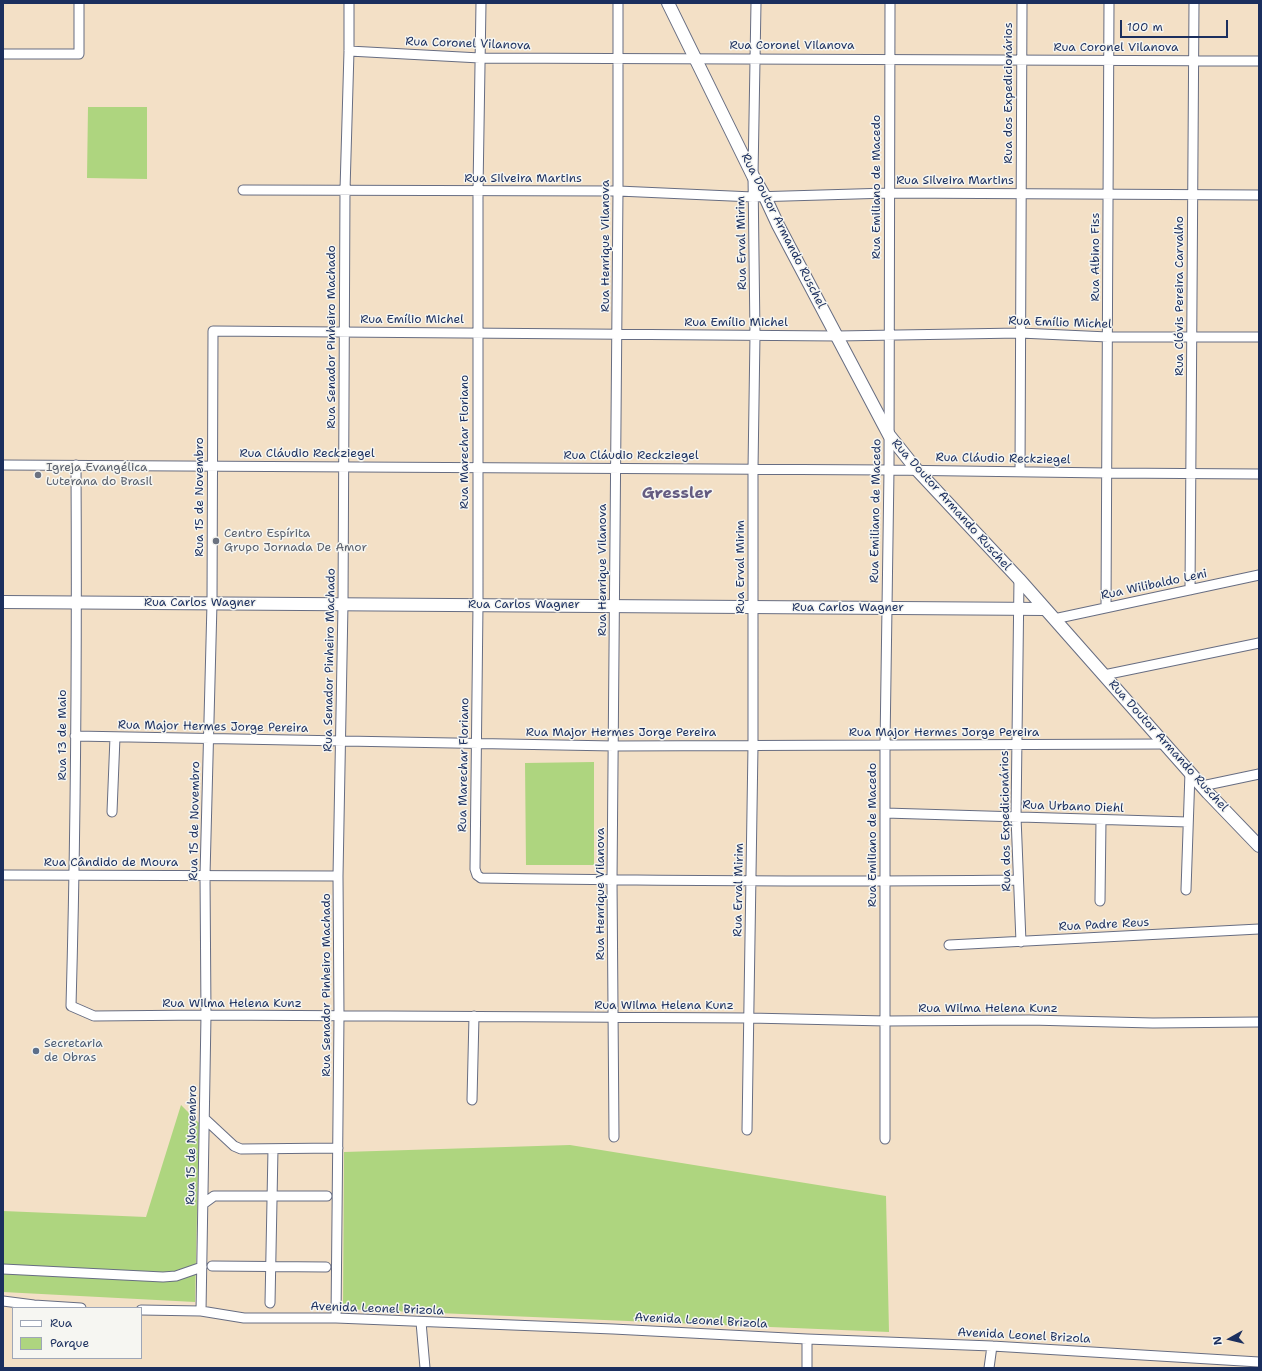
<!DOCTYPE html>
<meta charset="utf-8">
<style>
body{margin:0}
#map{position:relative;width:1262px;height:1371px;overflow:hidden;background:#f3e0c6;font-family:"Shantell Sans",sans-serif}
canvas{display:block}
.frame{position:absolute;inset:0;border:4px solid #1b2f5e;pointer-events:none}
.legend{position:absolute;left:12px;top:1307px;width:130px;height:52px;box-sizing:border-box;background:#f6f6f2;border:1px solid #9ea6b7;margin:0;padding:5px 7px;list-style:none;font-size:12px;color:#1b2f5e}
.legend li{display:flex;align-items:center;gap:8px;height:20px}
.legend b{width:20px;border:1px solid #9ea6b7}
.north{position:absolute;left:1210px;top:1319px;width:40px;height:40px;-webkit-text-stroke:3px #f6f6f2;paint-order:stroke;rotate:262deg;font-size:11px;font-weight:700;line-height:16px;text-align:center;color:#1b2f5e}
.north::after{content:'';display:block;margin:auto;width:14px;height:18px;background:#1b2f5e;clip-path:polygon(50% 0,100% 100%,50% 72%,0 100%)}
.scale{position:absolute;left:1120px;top:20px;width:108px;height:18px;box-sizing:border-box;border:2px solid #1b2f5e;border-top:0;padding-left:5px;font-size:12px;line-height:14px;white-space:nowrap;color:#1b2f5e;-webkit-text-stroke:3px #f6f6f2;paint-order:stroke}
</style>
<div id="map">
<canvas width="1262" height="1371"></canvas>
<div class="frame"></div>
<ul class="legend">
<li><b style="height:5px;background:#fff"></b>Rua</li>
<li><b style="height:11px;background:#aed57f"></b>Parque</li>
</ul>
<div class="north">N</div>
<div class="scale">100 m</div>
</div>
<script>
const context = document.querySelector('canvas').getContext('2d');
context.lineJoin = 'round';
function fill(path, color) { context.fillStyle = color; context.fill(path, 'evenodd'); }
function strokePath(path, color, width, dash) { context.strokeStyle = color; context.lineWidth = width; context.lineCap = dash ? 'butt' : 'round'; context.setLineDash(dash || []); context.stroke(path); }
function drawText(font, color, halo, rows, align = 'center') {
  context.font = font + ' "Shantell Sans",sans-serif'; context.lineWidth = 3; context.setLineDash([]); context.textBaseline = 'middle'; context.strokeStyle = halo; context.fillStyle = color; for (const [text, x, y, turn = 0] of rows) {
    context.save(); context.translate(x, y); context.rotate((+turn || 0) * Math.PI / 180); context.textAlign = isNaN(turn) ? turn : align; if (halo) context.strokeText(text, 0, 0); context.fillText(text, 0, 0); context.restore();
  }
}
fill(new Path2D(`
 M88 107H147V179L87 178Z
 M594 762V865H526L525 763Z
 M181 1105 199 1123 195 1302 3 1292V1211L146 1217Z
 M570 1145 886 1196 889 1332 343 1309 344 1152Z`), '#aed57f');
const minor = new Path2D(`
 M481 3 478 190V605L475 869 477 875 481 878C660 881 839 882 1018 880
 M349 51 480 58 1259 61
 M3 54H79V3
 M243 190 618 191 753 197 889 193 1259 195
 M3 465 889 470 1107 473 1259 474
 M76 465C77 645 76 826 71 1006L94 1016 206 1015 749 1018 886 1021 1029 1020 1153 1023 1259 1022
 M1020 472 1022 3
 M1019 579 1016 817 1021 942
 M1190 590 1194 3
 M1106 607 1109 3
 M1054 619 1259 575
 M1104 675 1259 643
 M75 736 614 746 1166 744
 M1202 786 1259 774
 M112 812 115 737
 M885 813 1188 822
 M3 875 338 876
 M1186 890 1190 772
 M1100 901 1101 820
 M949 945 1259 929
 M472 1100 474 1016
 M205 1119 234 1146 241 1149 338 1148
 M747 1130 753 746V469L755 335 753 176 756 3
 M614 1137 612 880 618 191V3
 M885 1139V745L889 470 890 3
 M203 1204 214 1196H327
 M212 1266 326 1267
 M3 1269 163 1277 176 1276 202 1267
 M3 1301 34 1305 81 1308
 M270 1303 273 1149
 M141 1310 201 1311 244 1318H336L613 1329 807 1339 992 1346 1259 1362
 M201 1311 206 1015 205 875 212 603 213 331 837 336 1020 333 1108 337H1259
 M336 1318 339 1016 338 876 343 604 345 190 349 51V3
 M421 1322 425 1368
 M807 1339V1368
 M989 1368 992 1346`);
const major = new Path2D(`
 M668 3 753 176 765 197 778 225 889 435 917 470 1019 579 1208 793 1259 846
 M3 602 1045 609`);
strokePath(minor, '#676d82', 11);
strokePath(major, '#676d82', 14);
strokePath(minor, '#fff', 9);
strokePath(major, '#fff', 12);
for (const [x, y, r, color] of [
 [38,475,4,"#6b7280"],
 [216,541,4,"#6b7280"],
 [36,1051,4,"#5c6f8a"]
]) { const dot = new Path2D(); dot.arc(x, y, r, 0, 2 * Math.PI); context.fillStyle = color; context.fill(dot); strokePath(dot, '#f6f6f2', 1.5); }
drawText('12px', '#1b2f5e', '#f6f6f2', [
 ["Rua Coronel Vilanova",468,44,2],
 ["Rua Coronel Vilanova",792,46],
 ["Rua Coronel Vilanova",1116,48],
 ["Rua dos Expedicionários",1009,93,-90],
 ["Rua Silveira Martins",523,179],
 ["Rua Silveira Martins",955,181],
 ["Rua Emiliano de Macedo",877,187,-90],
 ["Rua Doutor Armando Ruschel",783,231,63],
 ["Rua Erval Mirim",742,243,-91],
 ["Rua Henrique Vilanova",606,246,-90],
 ["Rua Albino Fiss",1096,257,-90],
 ["Rua Clóvis Pereira Carvalho",1180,296,-90],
 ["Rua Emílio Michel",412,320],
 ["Rua Emílio Michel",736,323],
 ["Rua Emílio Michel",1060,323,2],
 ["Rua Senador Pinheiro Machado",332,337,-90],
 ["Rua Marechar Floriano",465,442,-90],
 ["Rua Cláudio Reckziegel",307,454],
 ["Rua Cláudio Reckziegel",631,456],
 ["Rua Cláudio Reckziegel",1003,459,1],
 ["Rua 15 de Novembro",200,497,-90],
 ["Rua Doutor Armando Ruschel",951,505,48],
 ["Rua Emiliano de Macedo",876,511,-89],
 ["Rua Erval Mirim",741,567,-90],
 ["Rua Henrique Vilanova",603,570,-90],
 ["Rua Wilibaldo Leni",1154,585,-12],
 ["Rua Carlos Wagner",200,603],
 ["Rua Carlos Wagner",524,605],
 ["Rua Carlos Wagner",848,608],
 ["Rua Senador Pinheiro Machado",330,660,-89],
 ["Rua Major Hermes Jorge Pereira",213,727,1],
 ["Rua Major Hermes Jorge Pereira",621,733],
 ["Rua Major Hermes Jorge Pereira",944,733],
 ["Rua 13 de Maio",63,735,-90],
 ["Rua Doutor Armando Ruschel",1168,746,48],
 ["Rua Marechar Floriano",464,765,-89],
 ["Rua Urbano Diehl",1073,807,2],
 ["Rua 15 de Novembro",195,821,-89],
 ["Rua dos Expedicionários",1006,821,-91],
 ["Rua Emiliano de Macedo",873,835,-90],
 ["Rua Cândido de Moura",111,863],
 ["Rua Erval Mirim",739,890,-89],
 ["Rua Henrique Vilanova",601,894,-90],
 ["Rua Padre Reus",1104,925,-3],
 ["Rua Senador Pinheiro Machado",327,985,-90],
 ["Rua Wilma Helena Kunz",232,1004],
 ["Rua Wilma Helena Kunz",664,1006],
 ["Rua Wilma Helena Kunz",988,1009],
 ["Rua 15 de Novembro",192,1145,-89],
 ["Avenida Leonel Brizola",377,1309,2],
 ["Avenida Leonel Brizola",701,1321,3],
 ["Avenida Leonel Brizola",1024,1336,3]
]);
drawText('12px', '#5b616d', '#f6f6f2', [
 ["Igreja Evangélica",46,468],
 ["Luterana do Brasil",46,482],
 ["Centro Espírita",224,534],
 ["Grupo Jornada De Amor",224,548]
], 'left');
drawText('12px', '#4e5e75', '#f6f6f2', [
 ["Secretaria",44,1044],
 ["de Obras",44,1058]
], 'left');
drawText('bold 16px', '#645c81', '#f6f6f2', [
 ["Gressler",677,494]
]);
</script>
